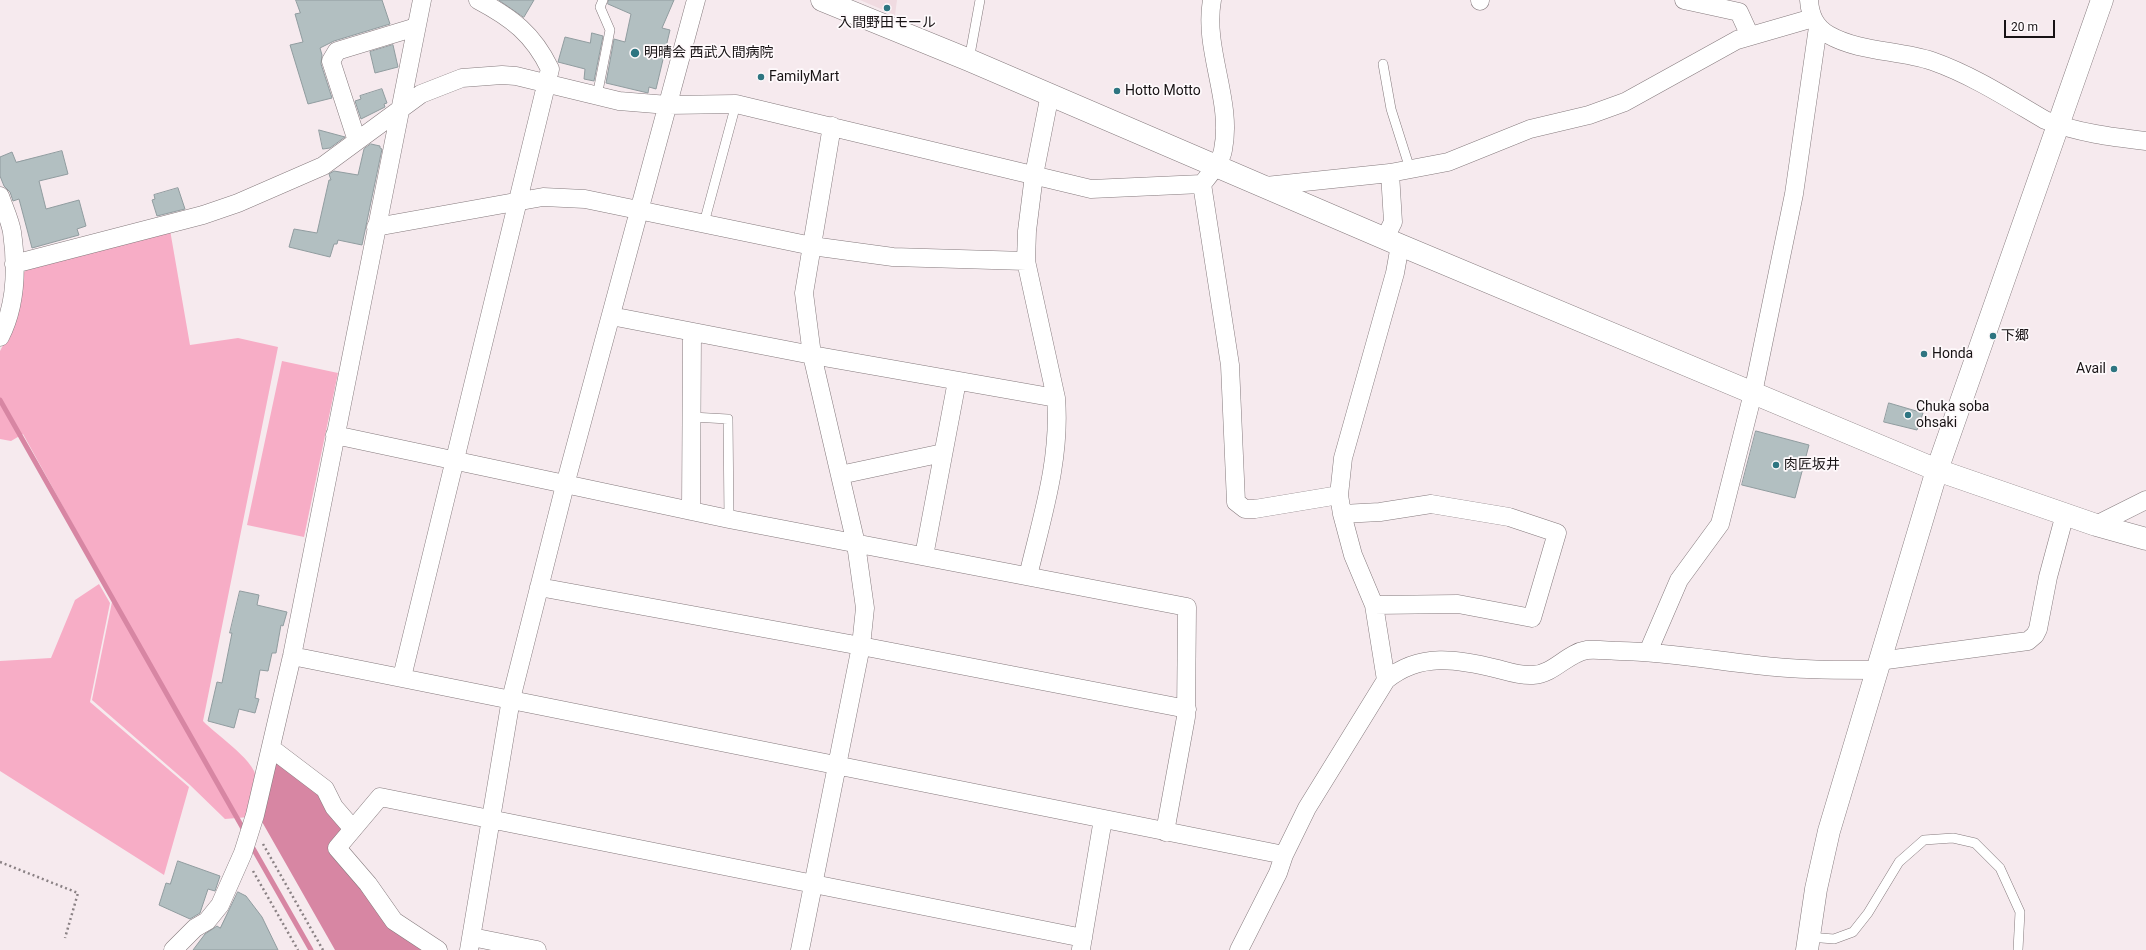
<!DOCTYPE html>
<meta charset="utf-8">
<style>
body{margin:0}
#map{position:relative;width:2146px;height:950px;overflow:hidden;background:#f6eaee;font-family:Roboto,sans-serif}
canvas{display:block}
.scale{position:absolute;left:2004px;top:20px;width:51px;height:18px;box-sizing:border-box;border:2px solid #171214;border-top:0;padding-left:5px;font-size:12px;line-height:14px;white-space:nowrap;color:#171214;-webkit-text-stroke:3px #fef9fb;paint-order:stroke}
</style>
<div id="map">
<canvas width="2146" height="950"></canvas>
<div class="scale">20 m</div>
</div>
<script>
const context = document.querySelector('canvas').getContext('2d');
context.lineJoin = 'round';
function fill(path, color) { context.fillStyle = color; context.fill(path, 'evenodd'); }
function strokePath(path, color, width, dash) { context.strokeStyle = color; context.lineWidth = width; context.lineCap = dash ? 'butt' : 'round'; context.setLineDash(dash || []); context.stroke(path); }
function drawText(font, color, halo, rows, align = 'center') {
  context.font = font + ' Roboto,"Noto Sans JP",sans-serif'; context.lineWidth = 3.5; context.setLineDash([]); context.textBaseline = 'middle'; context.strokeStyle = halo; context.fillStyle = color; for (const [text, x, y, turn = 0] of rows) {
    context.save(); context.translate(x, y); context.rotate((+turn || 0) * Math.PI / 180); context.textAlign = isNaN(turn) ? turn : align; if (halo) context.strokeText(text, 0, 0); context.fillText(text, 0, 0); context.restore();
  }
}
fill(new Path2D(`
 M860 0H897L895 15Z`), '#f0dbe1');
fill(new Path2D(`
 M170 230 190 345 238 338 278 347 203 721C217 736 259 762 257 783 256 794 252 806 249 817L225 819 190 785 92 700 113 597 23 434 11 441 0 439V351L16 320 17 282 28 267Z
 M282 361 338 373 304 537 247 525Z
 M99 584 110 603 90 702 189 787 164 875 0 771V661L51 658 75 600Z`), '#f7adc6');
fill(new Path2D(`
 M278 762 321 796 343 829 328 851 368 894 425 950H335L261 820 274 764Z`), '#d786a3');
strokePath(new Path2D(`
 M0 400 245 832
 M250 843 311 950`), '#d786a3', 5);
const building = new Path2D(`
 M296 0H382L390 24 334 41 320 48 322 55 321 64 332 98 308 104 290 45 303 42 295 14 300 13Z
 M499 0H534L524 17Z
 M609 0H674L662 28 670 30 656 89 649 87 648 93 606 83 614 39 625 42 631 14 608 4Z
 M592 33 603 36 594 81 584 79 585 69 558 62 565 37 590 43Z
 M393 45 398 67 375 73 370 52Z
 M382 89 387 103 384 104 385 107 361 119 355 101 361 99 360 96Z
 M319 130 345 137 330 148 323 149Z
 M371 144 380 146V148L382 149 362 245 338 240 337 244H334L330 257 289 247 294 229 317 233 329 180H331L329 174 334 171 358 175 364 149Z
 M62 151 68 174 39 181 46 209 79 200 86 226 77 229 79 235 32 248 19 199 13 201 10 192 4 186 0 176V157L12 152 16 162Z
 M178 188 185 209 157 216 152 200 155 199 154 195Z
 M1889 403 1923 413 1917 430 1884 422Z
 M1756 431 1809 445 1795 498 1742 485Z
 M240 591 259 595 257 605 287 612 283 626 281 625 276 653H272L268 671 260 670 255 698 259 699 255 713 239 709 234 728 208 721 217 682 222 683 232 633H230Z
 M178 861 220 876 215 891 208 889 200 913 190 919 159 905 166 883 170 884Z
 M238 892 246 896 262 917 278 950H193L205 934 217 926 220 928Z`);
fill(building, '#b2bfc1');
strokePath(building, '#909c9f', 1);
const lane = new Path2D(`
 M969 60 980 0
 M1383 64 1391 109 1410 169
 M599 86 610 30 600 7 603 0
 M704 223 736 104
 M692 417 728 419 729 519
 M1809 937 1834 939 1853 932 1868 913 1899 862 1924 840 1953 838 1975 843 2000 868 2020 912 2018 950`);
const street = new Path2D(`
 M1480 0V1
 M1684 0 1739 12 1750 36
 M1809 0C1810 15 1815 27 1829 35 1859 52 1899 50 1932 61 1972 75 2009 99 2045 120 2078 133 2112 137 2146 141
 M357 141 331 61 337 51 416 27
 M1202 184 1230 365 1236 502 1245 509H1255L1339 495
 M1266 186 1390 173 1448 162 1530 129 1589 115 1625 102 1737 40 1813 18
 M0 196C4 208 10 220 12 232 17 267 16 306 0 337
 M376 227 543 197 585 199 812 246 893 257 1026 261
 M1385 238 1393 222 1390 173
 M14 264 203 215 238 203 323 166 421 94 462 78 502 75 516 76 619 101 668 105 736 104 1091 189 1202 184C1210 174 1221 162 1223 150 1233 100 1203 50 1212 0
 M611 316 812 355 1056 398
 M335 435 729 519 1187 607 1186 717 1165 832
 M840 475 943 453
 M691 511 692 332
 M1342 514 1380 512 1431 504 1509 517 1557 533 1532 618 1458 604 1374 605
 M2096 525 2146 500
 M924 556 957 381
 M1028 576C1042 517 1061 459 1056 398L1026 261 1027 231 1034 175 1050 94
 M539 587 861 646 1187 709
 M1648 652 1679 580 1720 524 1753 393 1794 194 1818 27
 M292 656 1284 855
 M1879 661 2028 641 2035 635 2038 629 2048 577 2065 514
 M402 677 550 69C533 34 512 18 478 0
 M1386 680 1374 605 1353 555 1342 514 1339 495 1343 458 1395 273 1400 245
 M271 748 325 789 334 807 353 829
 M472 937 537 950
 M1081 949 1103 819
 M173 950 195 928 207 921 220 905 243 853 255 815 292 656 422 0
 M438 950 394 921 368 884 337 848 380 797 1083 938
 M469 950 511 699 565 485 696 0
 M800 950 861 646 865 608 856 544 812 355 804 293 832 126
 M1239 950 1278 873 1284 855 1307 808 1386 680C1420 652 1458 659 1498 669 1509 672 1521 676 1533 675 1554 674 1567 653 1587 650 1598 649 1610 651 1620 651 1666 652 1711 660 1756 665 1796 670 1836 670 1876 670`);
const secondary = new Path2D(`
 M822 0 969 60 1400 245 1937 470 2096 525 2146 539
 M1807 950 1816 889 1829 831 1937 470 2102 0`);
strokePath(lane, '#857a7d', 10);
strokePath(street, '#857a7d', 19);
strokePath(secondary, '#857a7d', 23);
strokePath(new Path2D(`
 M263 844 323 950
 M0 862 78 893 65 938
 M253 871 298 950`), '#8a8184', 2.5, [2, 3]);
strokePath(lane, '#fff', 9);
strokePath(street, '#fff', 18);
strokePath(secondary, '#fff', 22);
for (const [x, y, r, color] of [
 [887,8,4,"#2e7581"],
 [635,53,5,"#2e7581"],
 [761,77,4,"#2e7581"],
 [1117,91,4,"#2e7581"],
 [1993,336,4,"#2e7581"],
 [1924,354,4,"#2e7581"],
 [2114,369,4,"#2e7581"],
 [1908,415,4,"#2e7581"],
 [1776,465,4,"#2e7581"]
]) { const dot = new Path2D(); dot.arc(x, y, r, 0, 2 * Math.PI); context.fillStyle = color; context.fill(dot); strokePath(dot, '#fef9fb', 1.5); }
drawText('14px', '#171214', '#fef9fb', [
 ["入間野田モール",887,23,"center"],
 ["明晴会 西武入間病院",644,53],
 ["FamilyMart",769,77],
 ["Hotto Motto",1125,91],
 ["下郷",2001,336],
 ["Honda",1932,354],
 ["Avail",2106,369,"right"],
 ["Chuka soba",1916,407],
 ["ohsaki",1916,423],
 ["肉匠坂井",1784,465]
], 'left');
</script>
